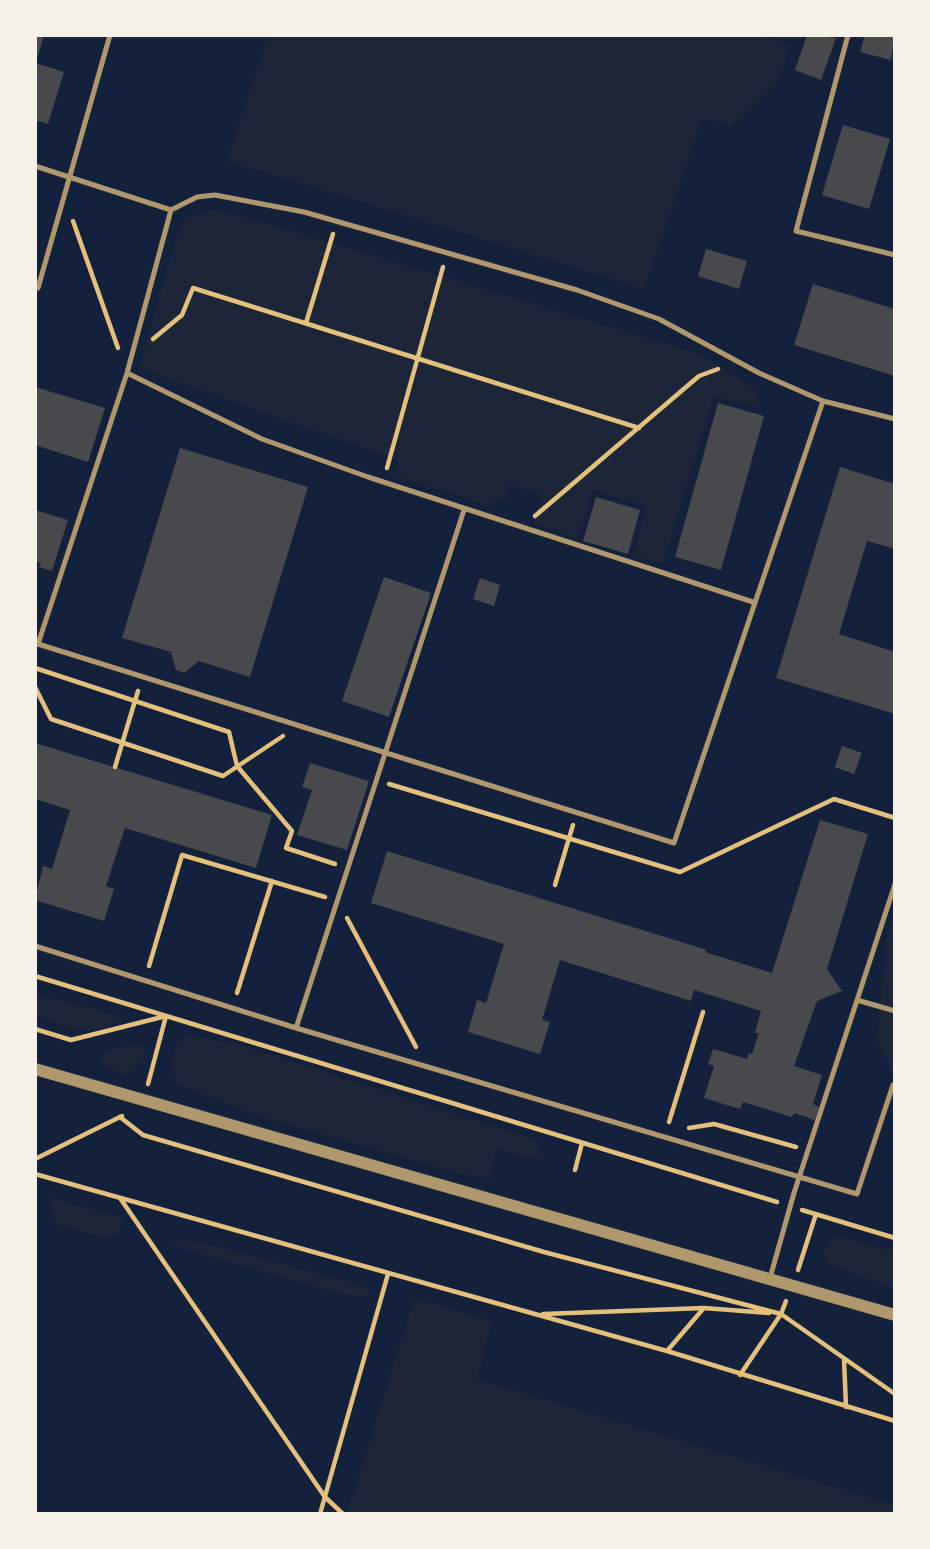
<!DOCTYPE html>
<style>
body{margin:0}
#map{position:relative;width:930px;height:1549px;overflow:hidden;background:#14213d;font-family:Commissioner,sans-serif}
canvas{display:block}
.frame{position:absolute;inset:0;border:37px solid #f6f1e7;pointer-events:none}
</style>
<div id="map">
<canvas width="930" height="1549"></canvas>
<div class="frame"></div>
</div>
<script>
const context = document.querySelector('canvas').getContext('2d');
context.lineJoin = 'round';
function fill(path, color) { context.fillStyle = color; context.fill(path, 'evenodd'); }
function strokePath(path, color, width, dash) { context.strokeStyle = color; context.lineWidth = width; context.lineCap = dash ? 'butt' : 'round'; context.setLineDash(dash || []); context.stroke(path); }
fill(new Path2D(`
 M268 35H761L790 45 781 75 730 126 703 118 644 289 227 161Z
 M210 211H225L698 353 758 391 756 406 714 396 663 564 634 556 646 506 593 490 578 539 534 524 541 493 508 485 506 502 495 500 492 506 394 476 398 460 139 368 176 237 186 217Z
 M895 916V1080L877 1040 886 934Z
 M35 994 117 1015 120 1021C86 1038 68 1029 35 1015Z
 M189 1036 237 1044 540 1141 541 1157 523 1158 496 1147 491 1178 453 1172 258 1116 177 1084 170 1065 177 1043Z
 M139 1042 148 1055 127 1076 98 1062 110 1050Z
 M48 1197 124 1218 118 1235 104 1239 55 1223Z
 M835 1235 895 1252V1288L828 1264 823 1253Z
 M167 1241 201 1242 364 1286 376 1297 343 1295 177 1247Z
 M414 1298 492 1321 477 1379 895 1505V1514H347Z`), '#1d2539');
fill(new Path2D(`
 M35 35H44L36 63 35 62Z
 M807 35 836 38 821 80 795 70Z
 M865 35H895L891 60 860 52Z
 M35 63 64 72 48 124 35 120Z
 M843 125 890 139 869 209 822 195Z
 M706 249 747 261 739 289 698 276Z
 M813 284 895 309V376L794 345Z
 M35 387 105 408 88 462 35 445Z
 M718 403 764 416 721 570 675 557Z
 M180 448 308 487 250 677 199 661 184 673 176 670 171 652 122 638Z
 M840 467 895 484V549L867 541 839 634 895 652V714L776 678Z
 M596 497 640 510 628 554 583 541Z
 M35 510 68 520 52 571 39 567 41 563 35 561Z
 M384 577 431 593 389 717 342 701Z
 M480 578 500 585 494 606 473 599Z
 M35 743 272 815 256 868 125 828 106 886 114 889 104 921 35 900 43 866 52 869 70 810 35 799Z
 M842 746 862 753 854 774 835 767Z
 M310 763 369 781 347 850 297 835 312 790 302 787Z
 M820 820 868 834 827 969 842 991 817 1001 794 1066 822 1075 813 1104 819 1107 815 1120 794 1113 792 1117 743 1102 740 1109 704 1098 714 1066 708 1064 713 1049 747 1059 749 1053 752 1054 759 1033H755L761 1011 694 990 691 1001 560 960 542 1020 550 1022 540 1054 468 1032 477 1000 486 1003 504 944 371 903 387 851 707 950 705 952 772 973Z`), '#48494c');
strokePath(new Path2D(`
 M73 221 118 348
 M306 323 333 234
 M153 339 182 315 193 288 639 428
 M387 468 443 267
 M535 516 699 376 718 369
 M35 668 229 732 237 766 292 831 286 848 335 864
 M35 687 51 719 223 776 283 736
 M115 767 138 691
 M389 784 680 872 834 799 895 818
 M555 885 573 825
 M347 918 416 1047
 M149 966 182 855 325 897
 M35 976 777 1202
 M237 993 272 881
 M35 1029 71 1040 166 1016 148 1084
 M120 1117 143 1135 544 1252 781 1314
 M669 1122 703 1012
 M689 1128 714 1124 796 1147
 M35 1159 122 1116
 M575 1170 582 1143
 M35 1174 667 1351 895 1421
 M120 1198 325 1497 343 1514
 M802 1210 895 1238
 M798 1270 816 1214
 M543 1314 704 1308 769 1313
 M781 1314 895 1394
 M667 1351 703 1309
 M844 1359 846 1407
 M740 1375 781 1314 786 1301
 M320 1514 388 1274`), '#e5c07b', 4.5);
strokePath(new Path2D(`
 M848 35 796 231 895 255
 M35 166 171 210 197 197 215 195 304 212 577 290 659 319 759 373 823 401 895 419
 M38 288 110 35
 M127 373 262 439 368 477 753 602
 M35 638 38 644 674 843 823 401
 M38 644 127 373 171 210
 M35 946 296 1028 857 1194 893 1085
 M857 1000 895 1011
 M296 1028 464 510
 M770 1278 794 1193 895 884`), '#b1986c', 5);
strokePath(new Path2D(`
 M35 1069 895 1315`), '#b1986c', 12);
</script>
